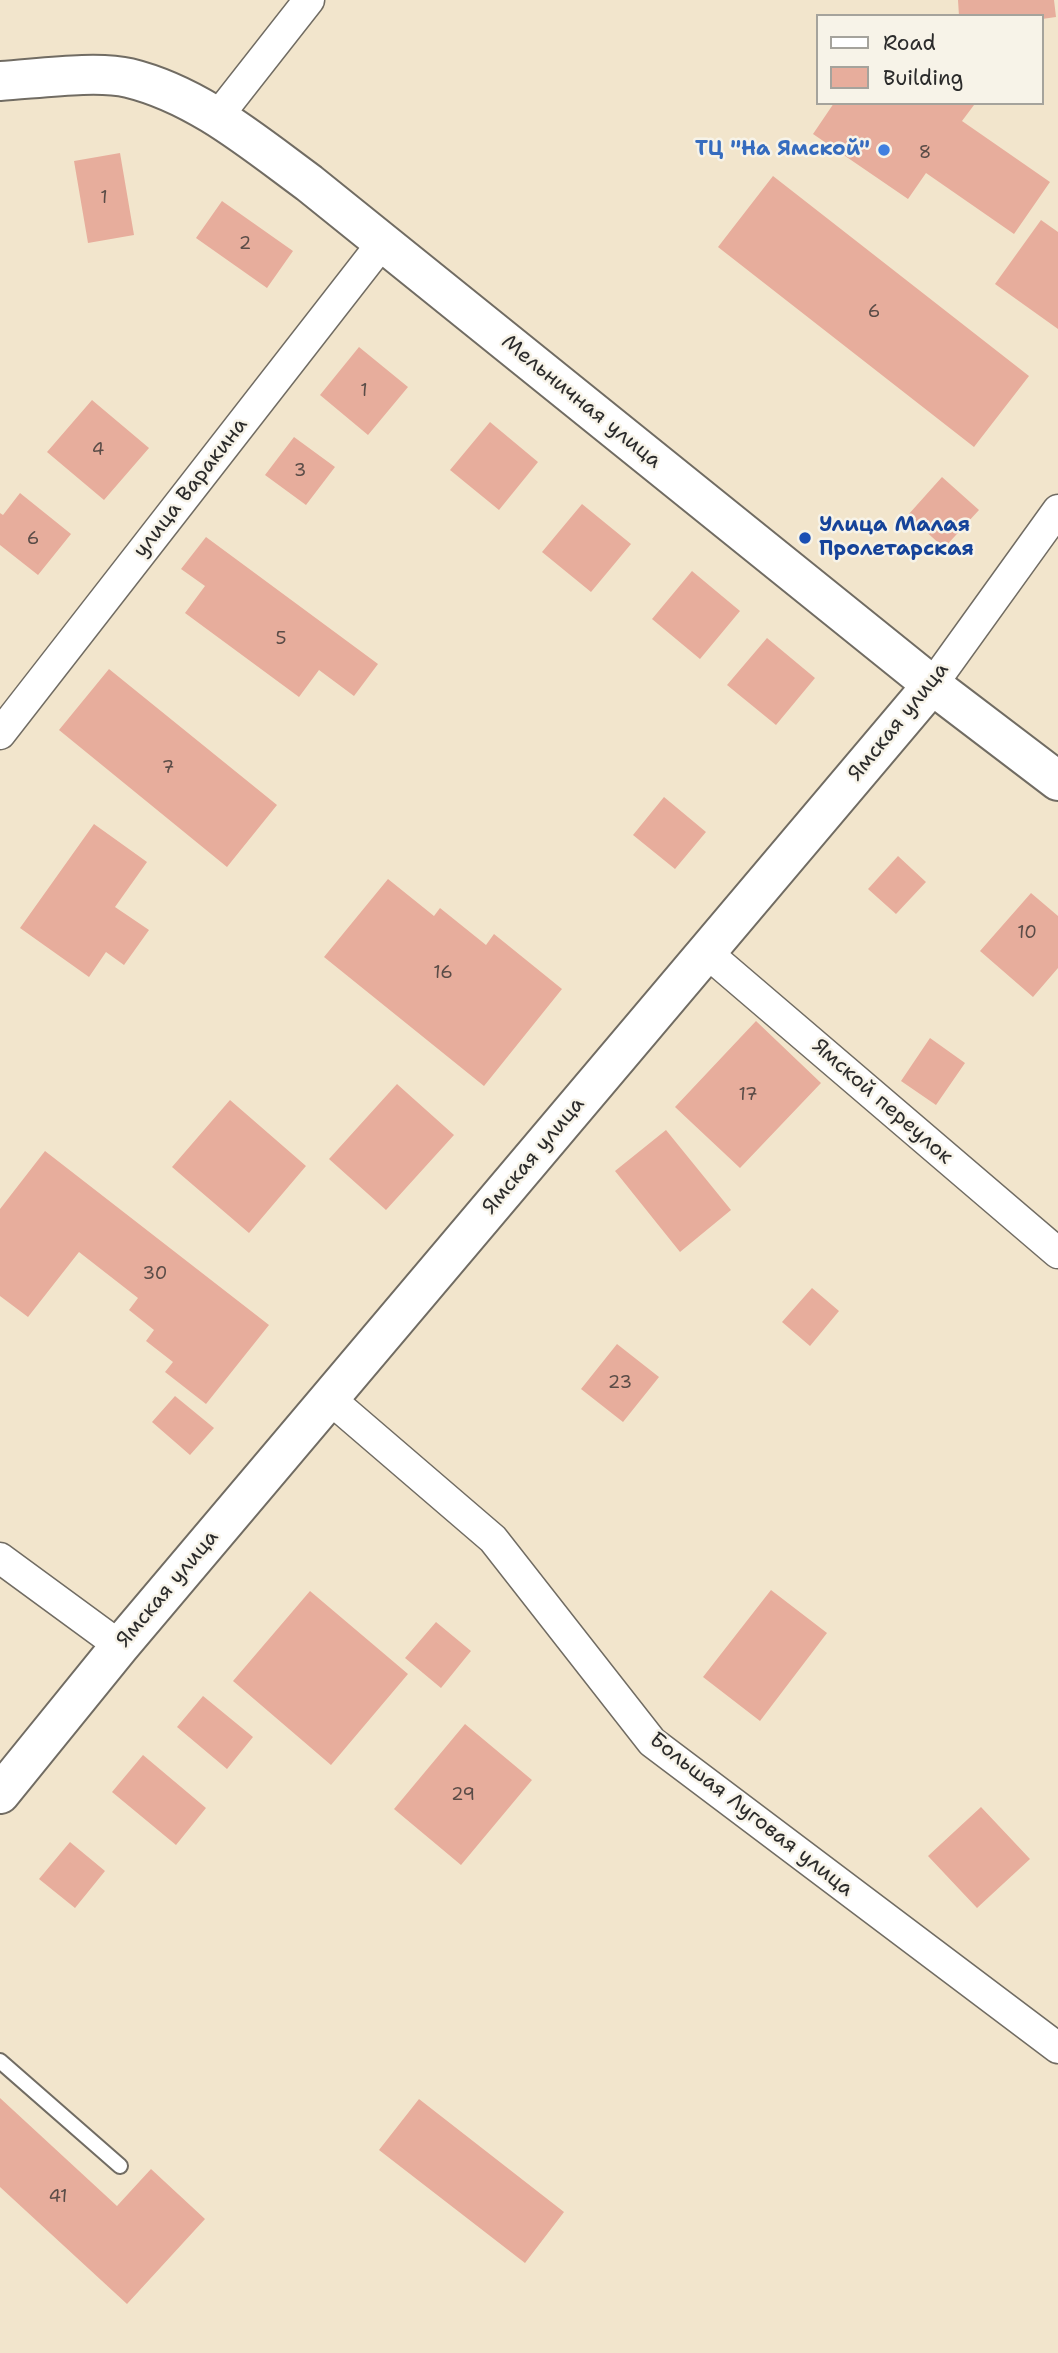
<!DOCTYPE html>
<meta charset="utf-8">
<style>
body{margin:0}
#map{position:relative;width:1058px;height:2353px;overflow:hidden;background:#f2e5cc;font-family:"Shantell Sans",sans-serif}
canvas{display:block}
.legend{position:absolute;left:816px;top:14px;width:228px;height:91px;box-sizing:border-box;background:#f7f3e8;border:2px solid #a5a39c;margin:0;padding:9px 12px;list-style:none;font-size:21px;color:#2b2b2b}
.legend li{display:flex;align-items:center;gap:14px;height:35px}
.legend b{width:35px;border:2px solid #a5a39c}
</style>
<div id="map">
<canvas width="1058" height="2353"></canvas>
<ul class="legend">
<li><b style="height:9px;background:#fff"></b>Road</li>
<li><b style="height:19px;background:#e7ad9c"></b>Building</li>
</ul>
</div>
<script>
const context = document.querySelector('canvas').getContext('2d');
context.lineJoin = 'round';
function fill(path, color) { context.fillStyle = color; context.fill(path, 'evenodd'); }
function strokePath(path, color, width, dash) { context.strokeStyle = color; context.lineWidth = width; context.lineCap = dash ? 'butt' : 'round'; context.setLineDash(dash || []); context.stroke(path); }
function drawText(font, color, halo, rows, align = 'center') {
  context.font = font + ' "Shantell Sans",sans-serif'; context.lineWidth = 5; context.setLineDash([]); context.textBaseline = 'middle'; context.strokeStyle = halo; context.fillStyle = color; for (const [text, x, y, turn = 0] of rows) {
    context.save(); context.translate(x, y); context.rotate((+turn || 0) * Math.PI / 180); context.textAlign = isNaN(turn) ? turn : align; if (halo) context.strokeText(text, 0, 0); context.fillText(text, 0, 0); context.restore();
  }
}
fill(new Path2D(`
 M958 0H1054L1056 17 1042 19V16H959Z
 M834 103H972L974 105 962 121 1050 182 1014 234 926 173 908 199 813 134Z
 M120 153 134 235 88 243 74 161Z
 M773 176 1029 376 974 447 718 247Z
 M222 201 293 251 267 288 196 238Z
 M1041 220 1058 232V329L995 284Z
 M359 347 408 387 368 435 320 395Z
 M92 400 149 448 104 500 47 452Z
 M490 422 538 462 499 510 450 470Z
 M294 437 335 467 306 505 265 475Z
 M942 477 979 510 944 548 908 515Z
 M20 493 71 534 38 575 0 545V513L3 515Z
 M582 504 631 544 591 592 542 552Z
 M206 537 378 664 354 696 319 670 299 697 185 613 205 586 181 569Z
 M692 571 740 611 700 659 652 619Z
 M767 638 815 678 776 725 727 685Z
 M109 669 277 805 227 867 59 730Z
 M664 797 706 832 675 869 633 835Z
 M94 824 147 862 115 907 149 930 124 965 106 952 89 977 20 928Z
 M898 856 926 882 896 914 868 889Z
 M388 879 434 916 440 908 486 945 494 934 562 989 484 1086 324 957Z
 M1031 893 1058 916V968L1033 997 980 951Z
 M756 1021 821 1083 740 1168 675 1107Z
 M930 1038 965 1063 936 1105 901 1081Z
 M397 1084 454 1135 386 1210 329 1159Z
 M230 1100 306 1166 249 1233 172 1167Z
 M666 1130 731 1210 680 1252 615 1171Z
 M45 1151 269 1325 206 1404 165 1372 173 1362 146 1341 154 1330 129 1310 138 1298 79 1252 28 1317 0 1296V1209Z
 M812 1288 839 1311 810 1346 782 1322Z
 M617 1344 659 1377 623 1422 581 1389Z
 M175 1396 214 1428 190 1455 152 1422Z
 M771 1590 827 1633 760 1721 703 1677Z
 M310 1591 408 1674 331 1765 233 1681Z
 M436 1622 471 1651 441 1688 405 1658Z
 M203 1696 253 1737 227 1769 177 1727Z
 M465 1724 532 1780 461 1865 394 1809Z
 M143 1755 206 1808 176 1845 112 1792Z
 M981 1807 1030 1859 977 1908 928 1856Z
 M70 1842 105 1871 75 1908 39 1879Z
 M0 2098 117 2206 151 2169 205 2219 127 2304 0 2187Z
 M419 2099 564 2212 525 2263 379 2150Z`), '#e7ad9c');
const lane = new Path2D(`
 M0 2061 120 2166`);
const street = new Path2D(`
 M218 116 309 0
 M932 685 1058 510
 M0 734 383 242
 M706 952 1058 1253
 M330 1399 493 1539 652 1742 1058 2048
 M0 1558 120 1646`);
const secondary = new Path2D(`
 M0 81C35 79 96 70 129 78 198 95 253 142 309 183L932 685 1058 781
 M0 1794 120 1646 932 685`);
strokePath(lane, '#716c63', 18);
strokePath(street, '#716c63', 33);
strokePath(secondary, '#716c63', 42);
strokePath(lane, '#fff', 14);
strokePath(street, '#fff', 30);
strokePath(secondary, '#fff', 38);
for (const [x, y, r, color] of [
 [884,150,7,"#3f7fe0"],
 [805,538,7,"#1a4fb4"]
]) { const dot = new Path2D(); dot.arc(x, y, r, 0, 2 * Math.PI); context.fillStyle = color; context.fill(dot); strokePath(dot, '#f7f3e8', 2.5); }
drawText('18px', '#5a4c47', null, [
 ["8",925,153],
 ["1",104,198],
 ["2",245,244],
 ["6",874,312],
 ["1",364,391],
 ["4",98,450],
 ["3",300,471],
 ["6",33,539],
 ["5",281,639],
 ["7",168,768],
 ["10",1027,933],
 ["16",443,973],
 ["17",748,1095],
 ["30",155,1274],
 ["23",620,1383],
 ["29",463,1795],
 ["41",58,2197]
]);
drawText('bold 21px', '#366cbe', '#f7f3e8', [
 ["ТЦ \"На Ямской\"",870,150]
], 'right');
drawText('21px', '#2b2b2b', '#f7f3e8', [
 ["Мельничная улица",581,402,39],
 ["улица Варакина",191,488,-52],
 ["Ямская улица",899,722,-51],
 ["Ямской переулок",882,1102,41],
 ["Ямская улица",534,1156,-50],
 ["Ямская улица",168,1589,-50],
 ["Большая Луговая улица",751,1815,38]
]);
drawText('bold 21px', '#164399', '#f7f3e8', [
 ["Улица Малая",819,526],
 ["Пролетарская",819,550]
], 'left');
</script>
